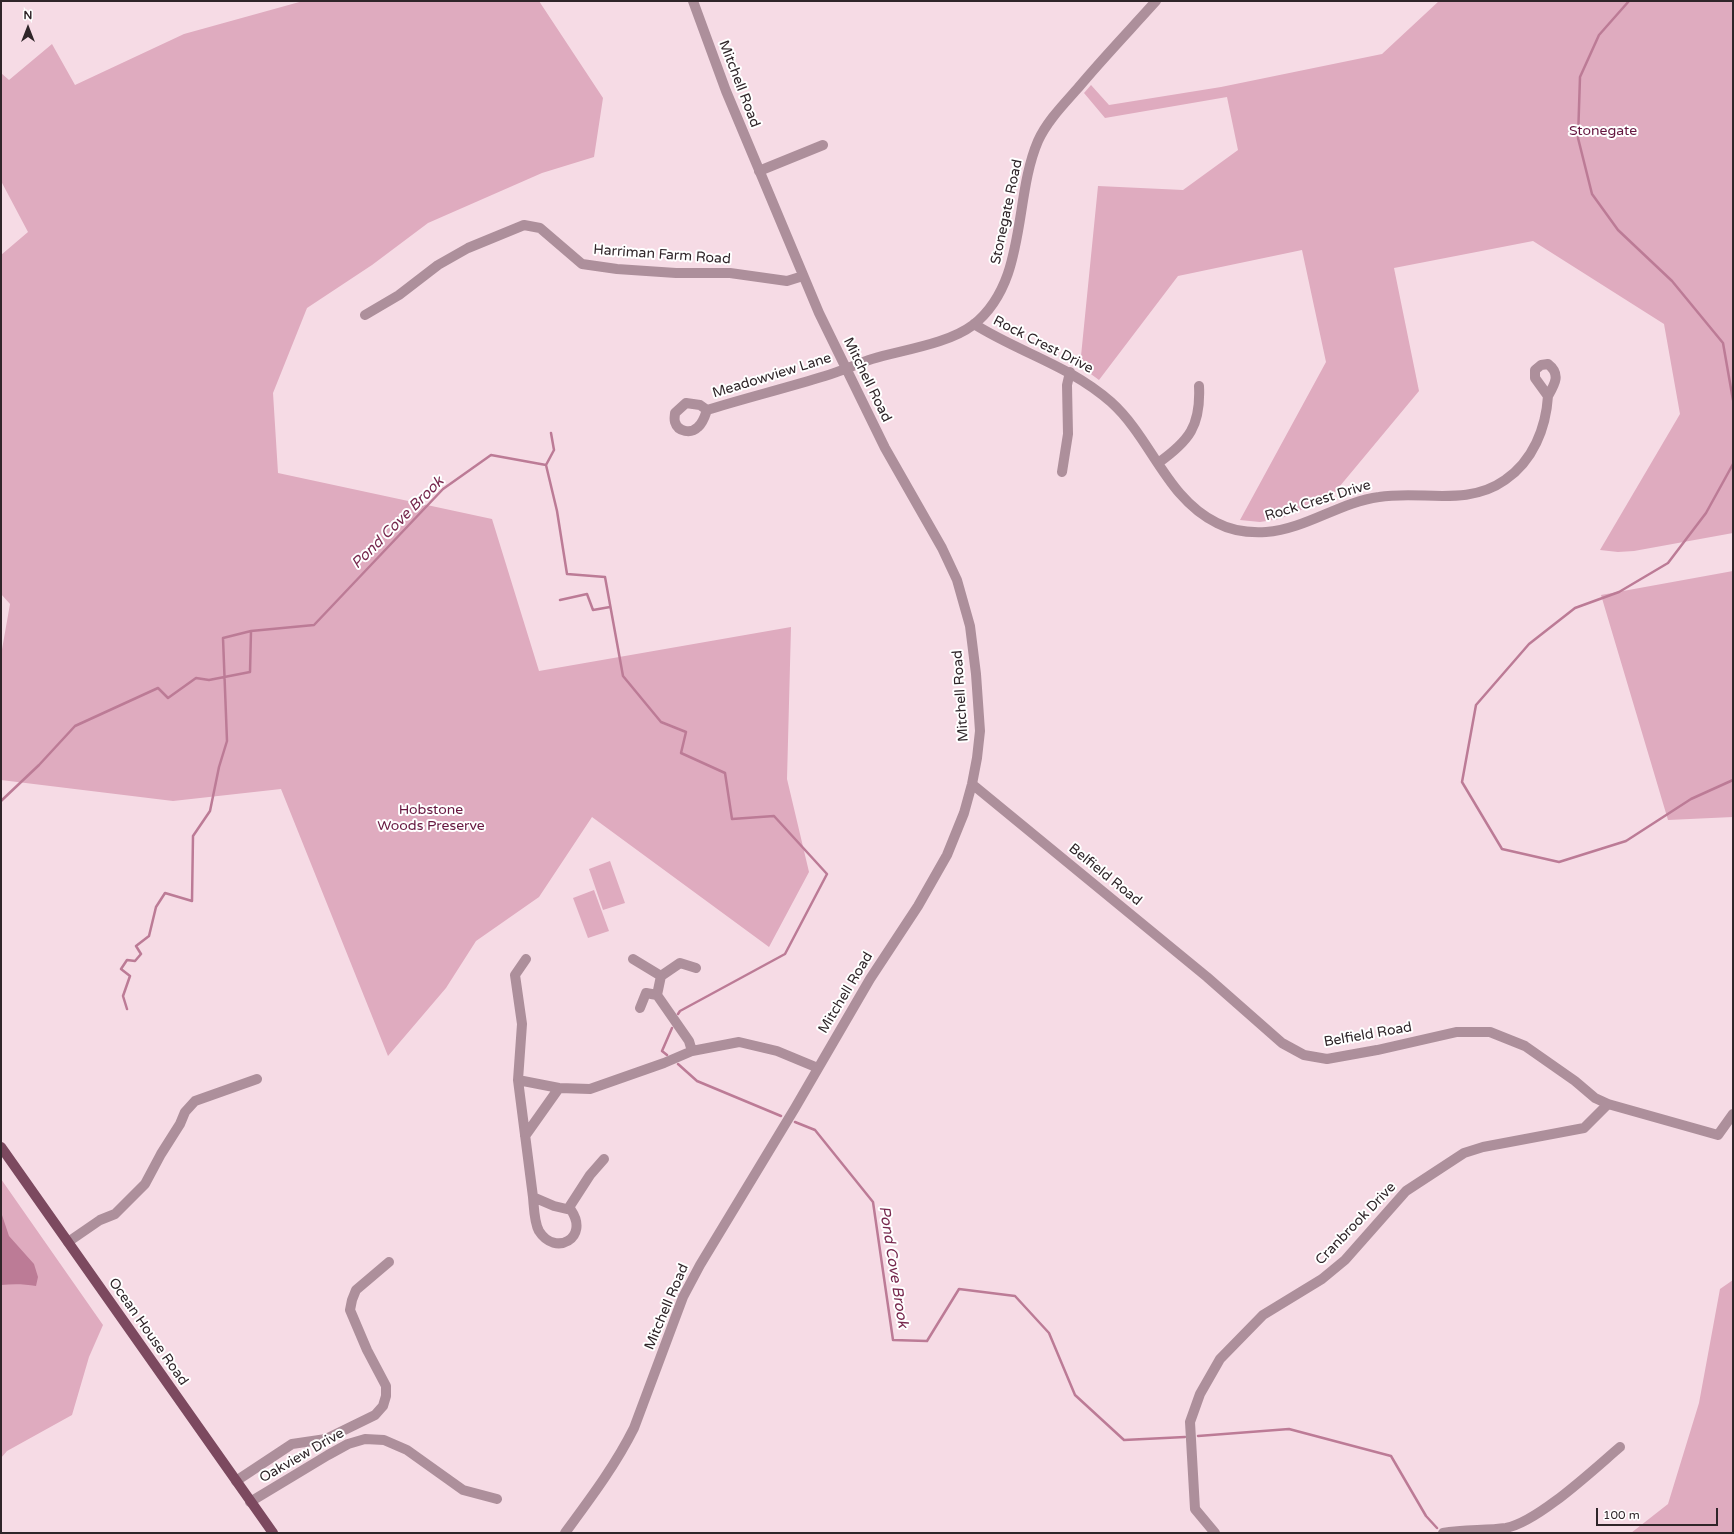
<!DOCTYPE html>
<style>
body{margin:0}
#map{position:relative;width:1734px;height:1534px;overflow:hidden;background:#f6dbe5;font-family:"Varela Round",sans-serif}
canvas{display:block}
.frame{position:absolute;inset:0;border:2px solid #2f2529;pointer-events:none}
.north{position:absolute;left:8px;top:8px;width:40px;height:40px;-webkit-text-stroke:3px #fff;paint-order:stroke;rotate:0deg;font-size:11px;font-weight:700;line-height:16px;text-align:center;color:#2f2529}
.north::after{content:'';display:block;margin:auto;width:14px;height:18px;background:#2f2529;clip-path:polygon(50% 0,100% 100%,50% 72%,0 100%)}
.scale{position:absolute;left:1596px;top:1508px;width:122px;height:18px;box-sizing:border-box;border:2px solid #2f2529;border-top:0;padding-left:5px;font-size:12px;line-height:14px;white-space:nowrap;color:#2f2529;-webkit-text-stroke:3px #fff;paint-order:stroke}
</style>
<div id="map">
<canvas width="1734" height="1534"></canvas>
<div class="frame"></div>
<div class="north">N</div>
<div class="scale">100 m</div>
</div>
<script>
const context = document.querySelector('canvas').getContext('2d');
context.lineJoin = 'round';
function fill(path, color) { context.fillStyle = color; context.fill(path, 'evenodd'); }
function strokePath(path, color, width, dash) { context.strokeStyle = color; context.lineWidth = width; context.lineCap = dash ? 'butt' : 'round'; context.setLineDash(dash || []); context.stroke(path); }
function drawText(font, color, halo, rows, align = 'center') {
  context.font = font + ' "Varela Round",sans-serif'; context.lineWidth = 4; context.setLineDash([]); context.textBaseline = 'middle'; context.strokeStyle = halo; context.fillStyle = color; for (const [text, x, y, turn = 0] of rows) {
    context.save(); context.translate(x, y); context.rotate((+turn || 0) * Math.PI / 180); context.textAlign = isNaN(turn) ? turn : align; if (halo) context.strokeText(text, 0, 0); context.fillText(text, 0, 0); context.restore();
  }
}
fill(new Path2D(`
 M303 1H539L603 98 594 157 542 173 428 223 372 265 307 308 273 393 278 473 492 519 539 671 791 627 787 779 809 872 769 947 592 817 539 897 476 941 446 988 388 1056 281 789 173 801 1 780V655L10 604 1 594V255L28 232 1 181V73L9 80 52 44 75 85 184 34Z
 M1439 1H1733V533L1634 551 1618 552 1600 550 1680 414 1664 324 1533 241 1394 268 1419 391 1330 498 1279 519 1260 522 1240 520 1326 362 1302 250 1178 276 1099 380 1080 366 1098 186 1183 190 1238 150 1227 97 1105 118 1084 93 1091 85 1109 105 1221 87 1382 54Z
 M1733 571V817L1668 820 1601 595Z
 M610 861 625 903 603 910 589 869Z
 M594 890 609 931 588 938 573 898Z
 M1 1179 103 1325 89 1357 72 1415 7 1451 1 1458Z
 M1733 1280V1533H1631L1668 1504 1699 1403 1720 1289Z`), '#dfabbf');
fill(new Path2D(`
 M1 1212 9 1236 34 1264 38 1277 36 1286C24 1284 13 1284 1 1285Z`), '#bc7b96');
strokePath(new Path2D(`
 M1629 1 1599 35 1580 77 1578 138 1592 194 1618 230 1672 281 1723 343 1733 400
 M1733 464 1706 513 1668 563 1619 592 1575 608 1529 644 1476 705 1462 782 1502 849 1559 862 1626 841 1691 799 1733 780
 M546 465 554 450 551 433
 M560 600 587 594 593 610 610 607
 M1 801 39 765 75 726 158 688 168 698 196 678 209 680 250 672 251 631
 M127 1009 123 996 130 976 121 969 127 960 135 961 141 954 136 946 149 936 156 907 165 893 192 901 193 836 210 811 219 767 227 741 223 638 251 631 314 625 443 489 491 455 546 465 557 511 567 574 605 577 623 676 661 722 686 732 681 753 725 773 732 819 774 816 827 874 785 954 680 1011 678 1014
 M667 1055 662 1051 672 1028
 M678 1064 697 1081 781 1116
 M795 1122 815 1130 873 1202 893 1340 927 1341 959 1289 1015 1296 1049 1333 1075 1395 1124 1440 1185 1437
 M1198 1436 1289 1429 1391 1456 1426 1516 1437 1528`), '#bc7b96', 2.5);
strokePath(new Path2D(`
 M759 171 823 145
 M365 315 399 295 438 265 468 248 524 225 540 228 582 264 617 269 676 273H730L787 281 803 276
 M974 324C1020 353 1069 365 1111 402 1152 439 1166 498 1217 523 1232 531 1249 533 1266 532 1306 529 1340 502 1379 497 1422 490 1467 507 1505 480 1533 461 1546 428 1548 396
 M1548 364C1561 374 1555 384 1548 396L1535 378V370L1541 365Z
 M686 403 700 405 707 410C705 416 703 423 698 427 691 434 678 432 675 422 674 419 675 415 675 413Z
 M707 410C746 398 786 388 825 376 841 371 857 364 872 359 902 350 948 344 973 325 1028 282 1013 199 1038 141 1047 121 1064 104 1078 88 1103 58 1130 30 1156 1
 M1158 463C1189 441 1201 426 1199 386
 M1062 472 1068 434 1067 385 1070 372
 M972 784 1207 977 1282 1043 1304 1055 1327 1059 1377 1050 1456 1032H1490L1525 1046 1575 1081 1595 1098 1608 1104 1718 1135 1733 1114
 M526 959 515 975 522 1024 518 1080 533 1197 554 1206 571 1210C590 1238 555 1257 539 1231 534 1222 534 1207 533 1197
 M633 959 661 976
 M640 1008 646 993 657 995
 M692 1051 689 1041 657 995 661 976 680 963 696 968
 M518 1080 559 1088 590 1089 664 1063 692 1051 739 1042 777 1051 818 1068
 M525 1136 559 1088
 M568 1209 590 1175 604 1159
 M68 1242 100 1220 115 1214 145 1184 161 1154 180 1124 185 1112 195 1101 257 1079
 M236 1481 292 1444 326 1439 375 1415 383 1406 386 1396V1386L367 1350 350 1310 352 1300 356 1290 389 1262
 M250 1502 328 1455 348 1444 365 1439 384 1440 407 1450 463 1490 497 1499
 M565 1533C590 1499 615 1466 634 1428L683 1297 700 1265 795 1108 870 979 918 906 947 855 964 813 972 784 977 758 980 731 976 674 970 626 957 580 942 548 885 448 819 313 726 91 693 1
 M1215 1533 1195 1509 1190 1422 1200 1394 1220 1359 1263 1315 1322 1279 1345 1260 1406 1191 1464 1153 1483 1147 1584 1128 1608 1104
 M1443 1533C1464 1529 1485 1531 1506 1528 1538 1522 1594 1469 1620 1447`), '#ad8f9b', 10);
strokePath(new Path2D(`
 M1 1147 273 1533`), '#7c495f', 10);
drawText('14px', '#2f2529', '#fff', [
 ["Mitchell Road",739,84,69],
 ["Stonegate Road",1007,212,-78],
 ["Harriman Farm Road",662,255,4],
 ["Rock Crest Drive",1043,345,27],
 ["Meadowview Lane",772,376,-17],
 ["Mitchell Road",867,380,64],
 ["Rock Crest Drive",1318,501,-17],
 ["Mitchell Road",961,696,-94],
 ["Belfield Road",1105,875,39],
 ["Mitchell Road",846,993,-59],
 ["Belfield Road",1368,1035,-10],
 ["Cranbrook Drive",1356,1224,-46],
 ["Mitchell Road",667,1307,-67],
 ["Ocean House Road",148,1332,55],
 ["Oakview Drive",302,1456,-30]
]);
drawText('14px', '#661740', '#fff', [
 ["Stonegate",1603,131],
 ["Hobstone",431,810],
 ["Woods Preserve",431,826]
]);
drawText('italic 15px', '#77284e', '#fff', [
 ["Pond Cove Brook",398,523,-45],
 ["Pond Cove Brook",893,1267,81]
]);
</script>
